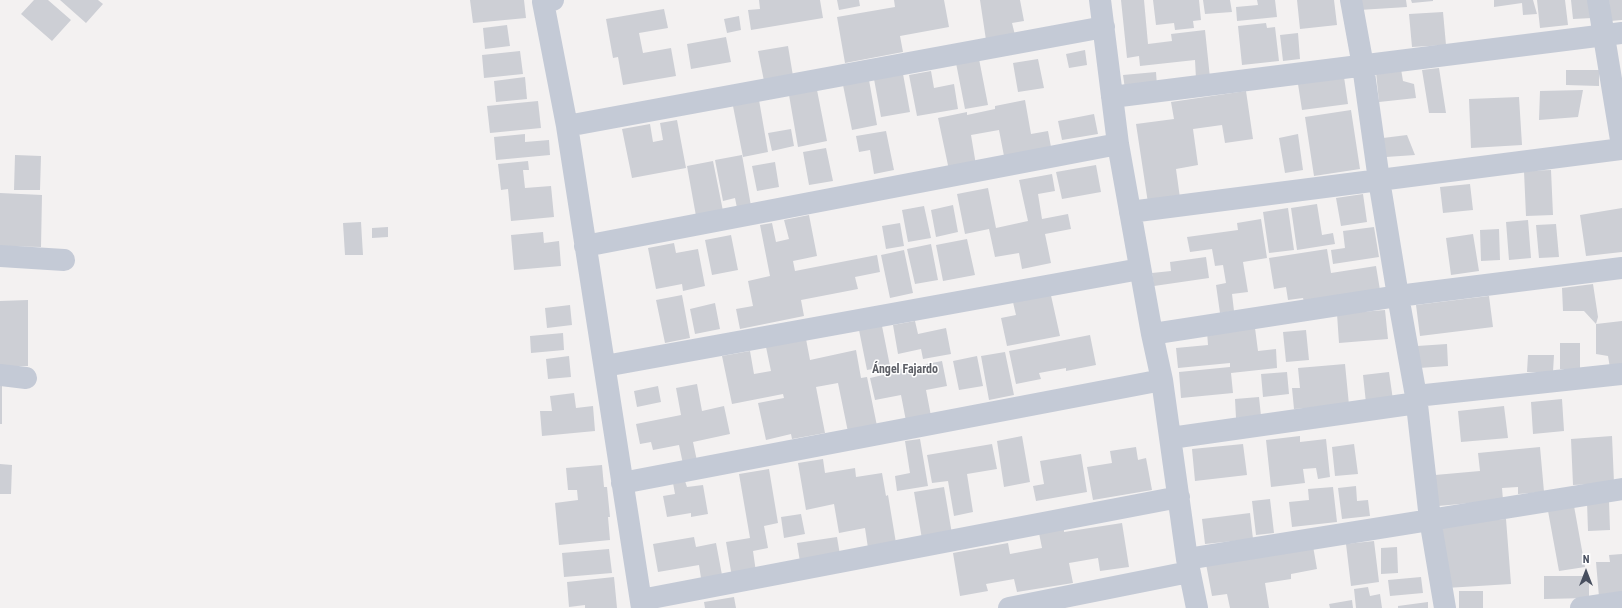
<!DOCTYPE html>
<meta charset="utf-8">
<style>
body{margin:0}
#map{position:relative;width:1622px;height:608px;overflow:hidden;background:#f3f1f1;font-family:"Roboto Condensed",sans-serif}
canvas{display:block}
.north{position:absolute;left:1566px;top:552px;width:40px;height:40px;-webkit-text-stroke:3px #fff;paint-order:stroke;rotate:0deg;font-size:11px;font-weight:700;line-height:16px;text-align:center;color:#484f5f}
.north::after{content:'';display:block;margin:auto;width:14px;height:18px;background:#484f5f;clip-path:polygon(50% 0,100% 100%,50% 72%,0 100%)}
</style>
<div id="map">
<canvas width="1622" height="608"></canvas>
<div class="north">N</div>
</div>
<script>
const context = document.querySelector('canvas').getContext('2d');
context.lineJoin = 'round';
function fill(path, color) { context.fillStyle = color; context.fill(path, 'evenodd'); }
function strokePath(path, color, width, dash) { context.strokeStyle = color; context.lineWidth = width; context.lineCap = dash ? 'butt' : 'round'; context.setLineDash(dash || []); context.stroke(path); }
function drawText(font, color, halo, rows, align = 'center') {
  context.font = font + ' "Roboto Condensed",sans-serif'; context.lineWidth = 3; context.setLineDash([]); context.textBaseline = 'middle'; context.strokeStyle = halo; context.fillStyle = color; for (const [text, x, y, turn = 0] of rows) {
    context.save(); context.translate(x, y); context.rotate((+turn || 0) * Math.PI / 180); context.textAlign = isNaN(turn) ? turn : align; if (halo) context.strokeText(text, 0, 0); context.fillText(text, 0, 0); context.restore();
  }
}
fill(new Path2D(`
 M34 0H48L71 20 52 41 21 14Z
 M60 0H98L103 4 86 23Z
 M470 0H524L526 18 473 23Z
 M759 0H820L823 18 751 30 748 10 760 9Z
 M837 0H859L860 6 839 10Z
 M894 0H944L949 27 900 36 903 52 845 63 837 17 895 7Z
 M980 0H1020L1024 21 1012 23 1015 35 986 40Z
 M1121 0H1144L1148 44 1172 41 1171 34 1205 30 1210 78 1196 79 1195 60 1140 66 1139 56 1127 58Z
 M1153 0H1199L1201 20 1193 21 1194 28 1175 30 1174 23 1156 25Z
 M1203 0H1230L1232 12 1205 14Z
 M1257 0H1275L1277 17 1237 21 1236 7 1258 5Z
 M1297 0H1334L1337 25 1300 29Z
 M1358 0H1406L1407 7 1359 10Z
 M1411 0H1433V1L1412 3Z
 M1494 0H1533L1537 14 1523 15 1522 3 1494 7Z
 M1537 0H1565L1568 25 1540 28Z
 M1571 0H1590L1592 18 1573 19Z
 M1609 0H1622V20L1610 21Z
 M664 9 668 28 639 33 643 53 671 48 676 76 623 85 618 57 613 58 606 19Z
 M1443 12 1446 45 1412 47 1409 14Z
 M739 16 741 30 727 33 724 19Z
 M1266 23 1267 28 1275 27 1279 61 1242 65 1238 26Z
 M507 25 510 46 485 49 483 28Z
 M1298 33 1300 59 1283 61 1280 35Z
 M726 37 731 62 691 69 687 44Z
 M788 46 793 76 764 81 758 51Z
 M1085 50 1087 65 1069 68 1066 54Z
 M520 51 523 74 484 78 482 55Z
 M979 59 988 105 965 109 956 63Z
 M1038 59 1044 88 1018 92 1013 63Z
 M1439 68 1446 113H1429L1422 70Z
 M1401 69 1403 81 1414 84 1416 98 1379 102 1376 72Z
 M1566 70H1599V86L1566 85Z
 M931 71 934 88 954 84 958 109 917 116 909 75Z
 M1156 72 1157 86 1125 89 1123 75Z
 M903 74 910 112 881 117 874 79Z
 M525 77 527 99 496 102 494 81Z
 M1344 77 1348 104 1302 110 1298 84Z
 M869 80 877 125 852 130 843 85Z
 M817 90 827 141 798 147 789 95Z
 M1583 90 1578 117 1539 120 1540 91Z
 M1246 91 1253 139 1225 143 1222 125 1193 129 1198 165 1176 169 1180 198 1148 203 1136 124 1174 119 1171 102Z
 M1519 97 1522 145 1471 148 1469 99Z
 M759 100 768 152 743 157 733 106Z
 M1025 100 1031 134 1048 131 1051 147 1004 156 999 130 971 135 976 165 949 170 938 118 967 112V115L995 109V106Z
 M538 101 541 128 490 133 487 106Z
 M1351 110 1360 169 1314 176 1305 117Z
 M1094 114 1098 134 1062 140 1058 121Z
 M677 120 686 168 632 178 622 129 650 124 653 142 663 140 660 123Z
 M791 129 794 146 772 151 768 133Z
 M886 131 894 170 874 174 870 150 859 152 856 136Z
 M525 134V142L549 140 550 155 496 160 494 137Z
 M1298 134 1303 170 1285 173 1279 138Z
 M1407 135 1415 155 1386 157 1383 138Z
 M826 148 833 181 809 185 803 152Z
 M15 155 41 156 40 190H14Z
 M742 155 751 206 737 208 735 198 723 201 715 160Z
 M528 161 529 170H523L525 188 551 186 554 217 511 221 508 189 501 190 498 164Z
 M713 161 723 211 696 216 687 166Z
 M775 162 779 187 757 191 752 166Z
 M1096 165 1101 192 1062 199 1056 172Z
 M1551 170 1553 215 1526 216 1524 171Z
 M1052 174 1055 191 1038 194 1042 219 1068 214 1071 229 1045 234 1051 263 1022 269 1019 253 995 257 989 229 965 234 957 194 988 188 996 228 1028 221 1019 180Z
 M1470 184 1473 210 1443 213 1440 187Z
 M0 193 42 195 41 247 0 246Z
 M1363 194 1367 222 1341 226 1336 198Z
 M1317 204 1322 235 1333 233 1335 244 1297 250 1291 208Z
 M953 205 958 232 936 237 931 210Z
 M924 206 931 238 908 242 902 210Z
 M1288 208 1294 250 1269 253 1263 212Z
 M1622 208V252L1586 256 1580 215Z
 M809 215 817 256 793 261 795 271 877 255 880 272 855 277 858 289 801 300 804 316 740 329 736 309 753 306 748 281 770 276 760 225 772 223 776 242 789 239 784 220Z
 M1261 219 1267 258 1243 262 1248 292 1232 294 1234 311 1220 313 1216 285 1226 283 1223 265 1215 266 1212 249 1190 252 1187 237 1238 230 1237 223Z
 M1528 220 1531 258 1509 260 1506 222Z
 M361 222 363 255H345L343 223Z
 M900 223 904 246 886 249 882 226Z
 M1556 224 1559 257 1539 258 1536 225Z
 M388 227V237L372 238V228Z
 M1374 227 1379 257 1333 264 1331 250 1345 248 1343 231Z
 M1499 229 1500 260 1481 261 1480 230Z
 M543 232 544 243 559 241 561 266 514 270 511 235Z
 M1473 234 1479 271 1451 275 1446 238Z
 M731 235 738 270 712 275 705 240Z
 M967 239 975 275 943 281 936 245Z
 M674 243 676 253 698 249 705 286 683 291 682 284 656 289 648 248Z
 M931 244 938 280 915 284 907 249Z
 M1327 249 1331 273 1376 266 1380 290 1304 302 1303 298 1288 300 1286 287 1274 289 1269 258Z
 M904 250 913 293 890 298 881 255Z
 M1206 257 1209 278 1154 286 1152 273 1171 271 1170 262Z
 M1593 284 1598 317 1596 324 1584 311H1563L1562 288Z
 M1050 291 1060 336 1007 346 1001 318 1016 315 1012 298Z
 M682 295 690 338 665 343 656 300Z
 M1489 296 1493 327 1420 336 1416 305Z
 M28 300V366H0V301Z
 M715 303 720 329 695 334 690 309Z
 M570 305 572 325 547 328 545 308Z
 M1385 310 1388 339 1339 343 1337 314Z
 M915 321 918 334 946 328 951 354 923 359 921 349 898 354 893 325Z
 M1622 321V367L1610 368 1608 356 1596 354V324Z
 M882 326 890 366 867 370 859 330Z
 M1255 328 1258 351 1276 349 1277 368 1231 373 1233 393 1181 398 1179 372 1230 367V363L1178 368 1176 348 1208 345 1207 332Z
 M1306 330 1309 360 1286 362 1283 332Z
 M563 333 564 350 531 353 530 336Z
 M1090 335 1096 365 1066 371V368L1039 373 1041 379 1016 384 1009 351Z
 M806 339 810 360 856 350 861 378 867 377 877 426 848 432 838 383 816 387 825 433 792 439 791 434 766 440 758 403 784 398 783 394 732 404 722 356 750 351 754 374 771 371 766 347Z
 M1560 343H1580V369H1560Z
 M1447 344 1448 366 1419 368 1417 346Z
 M1005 352 1014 395 989 400 981 356Z
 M1528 355H1554L1553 372H1527Z
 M569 356 571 377 548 379 546 359Z
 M977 356 983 386 959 390 953 361Z
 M942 361 947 386 926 390 931 416 906 421 901 395 875 400 870 378 896 372V370Z
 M1345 364 1349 405 1294 409 1292 388H1300L1298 368Z
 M1287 372 1289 394 1263 397 1261 374Z
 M1389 372 1393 400 1366 403 1363 375Z
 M0 384H2V424H0Z
 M697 384 702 411 724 406 730 434 693 442 697 461 683 464 679 445 653 450 651 442 640 444 636 424 681 415 676 388Z
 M658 386 661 402 637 407 634 391Z
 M574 393 576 408 593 406 595 431 542 436 540 411H552L550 396Z
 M1259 397 1261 416 1236 418 1235 399Z
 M1562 399 1564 431 1533 434 1531 402Z
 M1504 406 1508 438 1461 442 1458 411Z
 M1022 436 1030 482 1004 487 997 441Z
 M1300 436V442L1326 439 1330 477 1318 479 1316 468 1303 469 1305 483 1271 487 1266 440Z
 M1612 436 1614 483 1573 485 1571 439Z
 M920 439 928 486 897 491 895 476 910 473 905 441Z
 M992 444 997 469 967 474 973 512 954 516 948 481 932 483 927 455Z
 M1243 444 1247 475 1195 481 1192 449Z
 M1354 444 1358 474 1335 476 1332 447Z
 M1136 447 1138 460 1146 458 1152 490 1093 500 1087 467 1112 463 1110 451Z
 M1540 447 1544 492 1518 494V487L1502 488 1503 500 1438 506 1435 475 1480 471 1478 453Z
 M1081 454 1087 492 1036 501 1033 486 1044 484 1040 461Z
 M823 459 825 473 855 468 856 477 882 473 886 496 888 495 896 543 868 548 865 528 839 533 834 504 806 510 798 463Z
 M0 464 12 465 11 494H0Z
 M602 465 604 487H607L610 517H608L610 540 559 545 555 503 578 500 577 490H568L566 468Z
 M769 469 778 523 764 526 768 548 753 551 756 572 732 577 726 542 750 538 739 474Z
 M685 481 687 487 703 485 708 514 691 517V513L667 517 663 496 675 494 673 483Z
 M1356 486 1357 501 1368 500 1370 516 1342 519 1338 488Z
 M944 487 952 534 922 539 914 492Z
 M1333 487 1337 522 1292 527 1289 502 1309 500 1308 489Z
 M1270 499 1274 533 1256 535 1252 501Z
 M1609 501 1610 530 1588 531 1587 502Z
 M1574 506 1585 567 1559 571 1548 511Z
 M1250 513 1253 539 1205 544 1202 519Z
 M801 514 805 534 784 538 781 517Z
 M1506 519 1511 584 1446 588 1442 523Z
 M1122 523 1129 567 1100 571 1098 558 1069 563 1073 583 1017 592 1014 579 986 584 988 591 960 596 953 553 1008 543 1010 554 1042 548 1039 533 1064 529V532Z
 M694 537 696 547 716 543 722 575 701 578 699 565 658 572 653 544Z
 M837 537 840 555 800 562 797 543Z
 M1374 541 1379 582 1351 586 1346 544Z
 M1313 546 1317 569 1291 574V579L1265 583 1269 608H1230L1227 594 1212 596 1206 564Z
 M1397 547 1398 573 1381 574V548Z
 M609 549 612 573 564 577 562 553Z
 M1622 554V596L1599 597 1596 562H1610L1609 555Z
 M1544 576H1589V598L1544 599Z
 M614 577 617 608H585V605L569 607 567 582Z
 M1421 577 1423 593 1390 596 1388 580Z
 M1368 587 1370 596 1380 594 1382 608H1356L1354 589Z
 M1459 591H1483V608H1459Z
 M734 597 736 608H705L704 602Z
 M1352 600 1353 608H1330L1329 604Z
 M1428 602V608H1398V606Z`), '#cdcfd5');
strokePath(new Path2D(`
 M553 0 543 2 567 126 642 608
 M1100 0 1118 144 1152 334 1162 380 1187 559 1197 608
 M1351 0 1363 66 1379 180 1398 296 1416 396 1430 519 1445 608
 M1598 0 1622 146
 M1112 97 1622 33
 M567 126 1104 27
 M1130 212 1622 149
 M585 246 1118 144
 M0 256 64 260
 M1152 334 1398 296 1622 268
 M605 366 1140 269
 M0 375 26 378
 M1416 396 1622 374
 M1171 438 1417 403
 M622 483 1162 380
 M1187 559 1622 489
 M641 600 1179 497
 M1009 608 1189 572
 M1581 608 1622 602`), '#c4cad6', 22);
drawText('bold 12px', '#5d5f66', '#fff', [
 ["Ángel Fajardo",905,370]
]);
</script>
